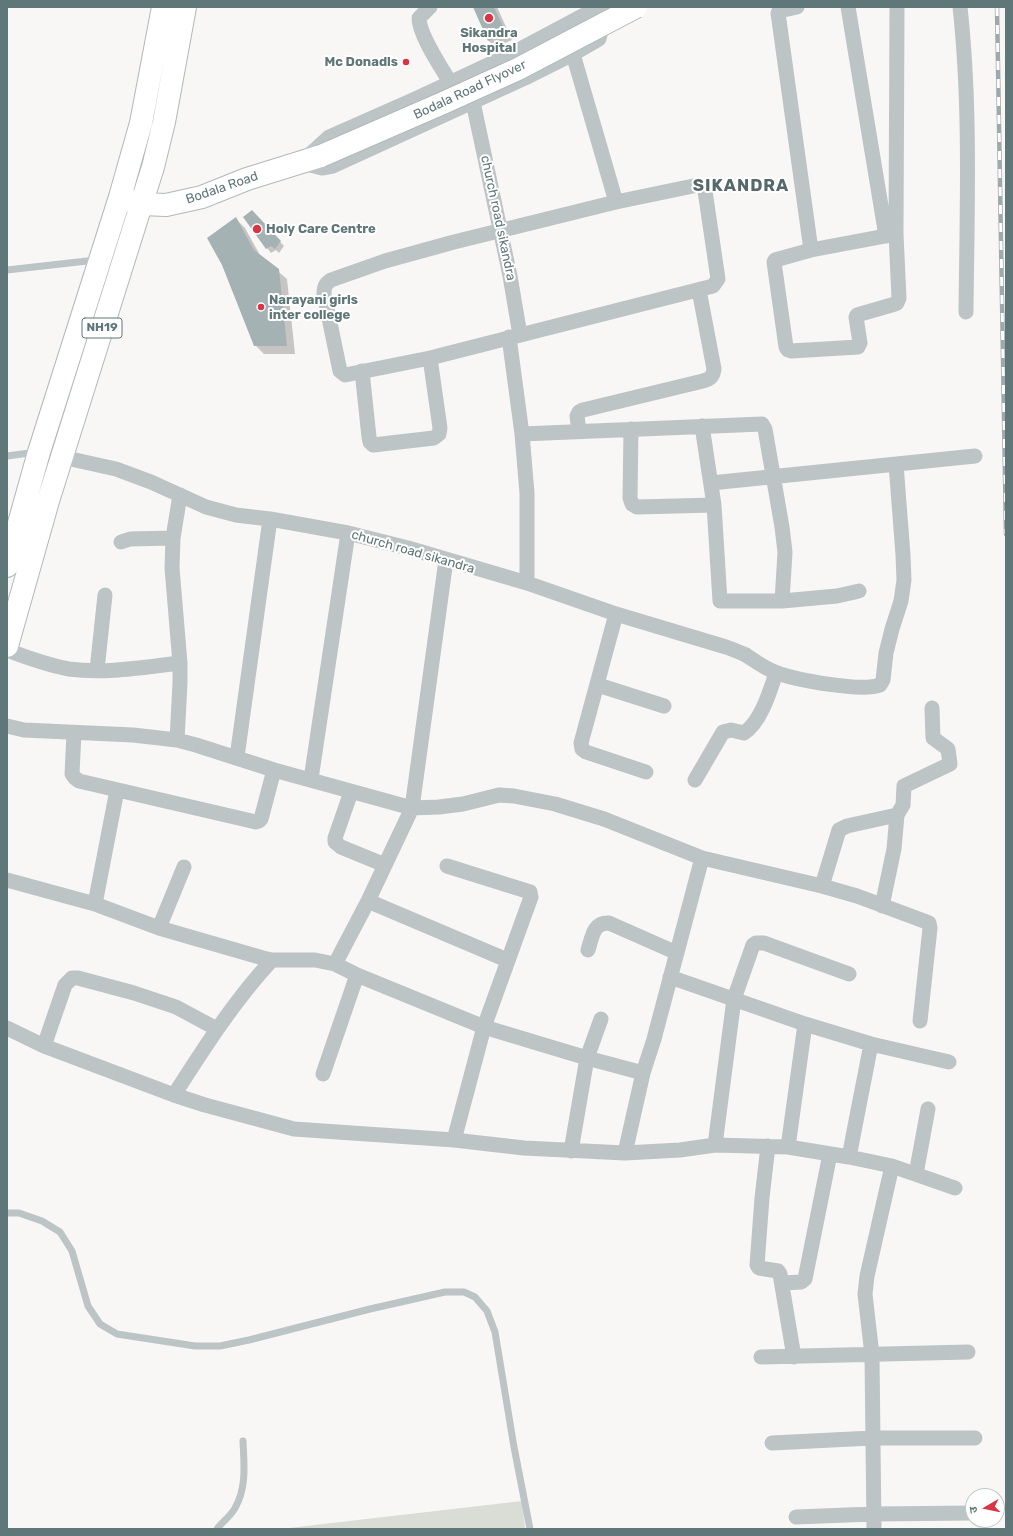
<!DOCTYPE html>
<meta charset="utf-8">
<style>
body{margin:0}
#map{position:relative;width:1013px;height:1536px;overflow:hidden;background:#f8f7f5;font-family:Rubik,"Noto Sans Devanagari",sans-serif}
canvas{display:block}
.frame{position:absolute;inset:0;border:8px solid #607779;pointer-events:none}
.north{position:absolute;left:965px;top:1488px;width:40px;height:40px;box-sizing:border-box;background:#fff;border:1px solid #bfc9c9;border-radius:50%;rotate:261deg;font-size:11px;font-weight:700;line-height:16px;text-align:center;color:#607779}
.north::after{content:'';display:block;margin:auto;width:14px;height:18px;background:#da3445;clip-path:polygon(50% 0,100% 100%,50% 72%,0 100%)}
</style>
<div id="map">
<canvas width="1013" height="1536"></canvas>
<div class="frame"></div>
<div class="north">उ</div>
</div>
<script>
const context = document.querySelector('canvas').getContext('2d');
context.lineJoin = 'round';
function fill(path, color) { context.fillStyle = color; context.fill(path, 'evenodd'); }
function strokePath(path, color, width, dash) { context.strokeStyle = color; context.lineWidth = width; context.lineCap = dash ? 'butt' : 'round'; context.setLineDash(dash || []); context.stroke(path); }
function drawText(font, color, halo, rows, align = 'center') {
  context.font = font + ' Rubik,sans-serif'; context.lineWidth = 4; context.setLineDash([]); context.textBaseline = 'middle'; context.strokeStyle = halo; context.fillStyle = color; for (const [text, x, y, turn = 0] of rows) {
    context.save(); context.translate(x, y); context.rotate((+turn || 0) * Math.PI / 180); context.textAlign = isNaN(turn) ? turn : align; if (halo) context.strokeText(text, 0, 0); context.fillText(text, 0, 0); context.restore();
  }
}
fill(new Path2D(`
 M522 1501 525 1529H280Z`), '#daddd5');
fill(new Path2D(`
 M474 7H497L512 40 495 47 489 41Z
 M252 212 284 246 279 253 276 250 271 253 267 248 245 217Z
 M236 219 245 228 261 257 287 279 295 354H264L255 345Z`), '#0003');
fill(new Path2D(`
 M473 7H494L506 33 488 41Z
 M252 210 281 241 275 249 271 246 266 249 243 217Z
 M236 217 254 250 279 269 287 346H254L222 265 207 238Z`), '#a4b2b3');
const primary = new Path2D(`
 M123 198 141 204 166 205 202 197 247 179 321 156`);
const highway = new Path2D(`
 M7 566 39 452 120 197 141 123 163 7
 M7 646 48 501 153 167 164 122 185 7`);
strokePath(primary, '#b1b9ba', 24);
strokePath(highway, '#b1b8b9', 24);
strokePath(new Path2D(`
 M7 270 96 260
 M7 456 37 452
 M7 1213H19L42 1221 60 1232 72 1251 88 1306 100 1324 117 1334 195 1346H220L249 1340 370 1309 445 1292H464L475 1297 487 1311 495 1332 514 1447 530 1529
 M217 1529C222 1522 231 1516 235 1508 247 1487 244 1464 243 1441`), '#bdc4c5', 7);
strokePath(new Path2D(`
 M430 7 419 18C419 35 441 67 450 82
 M797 7 779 11 778 13 811 250
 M848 7 886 236
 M960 7C971 108 967 210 966 312
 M568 46 573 54 616 202
 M473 102 510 276 520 335
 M306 158 329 137 415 99 507 56 599 7
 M302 163 322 168 333 166 525 78 573 54 599 39 603 20 602 7
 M698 185 705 188V191L718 279 713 286 430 358 345 375 340 371 324 294C324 287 325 284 331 280L385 261 454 242 616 202Z
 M896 234 811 250 775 260 774 262 786 347 788 350 791 351 858 347 860 343 856 317 857 315 895 304 897 303 899 298 896 234 897 7
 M362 371 369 437 370 442 373 445 434 438 439 434 440 428 430 358
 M702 426 714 505 720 601H782
 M631 429 630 498 632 504 637 507 714 505
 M579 431 577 416 579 412 583 410 703 381C710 379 713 377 714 369L699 290
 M522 434 762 424 765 429 782 527 785 552 782 601 837 596 859 591
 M62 457 116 469 151 482 206 507 236 515 270 519 348 533 408 548 527 583V493L522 434 509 337
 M711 483 975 456
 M121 542 130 539 173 538
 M446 560 412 808 439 807 463 804 499 795 514 796 555 804 604 819 702 858 822 886 857 896 924 921 929 923 930 928 920 1021
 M527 583 616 614 726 647C732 649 739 652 746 655 755 661 764 668 775 672 795 680 861 692 880 685L883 680 886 653 892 629 901 601 904 580 903 555 896 464
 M616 614 581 743 582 749 586 752 646 772
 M7 650C28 658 47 665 69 669 106 674 144 667 180 663
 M97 670 105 595
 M598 685 664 706
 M7 726 24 730 133 735 177 740 196 745 274 770 412 808 368 901 335 964
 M74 733 72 774 75 778 79 781 256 822 259 821 261 819 274 770
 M177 740 180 683V663L172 568 173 538 180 495
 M237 757 270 519
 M311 779 348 533
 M695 780 723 732 731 730 744 733C761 722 770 691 776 673
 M351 792 335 838V842L341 847 385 865
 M447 866 530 892 531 897 484 1027 454 1140
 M7 880 95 904 159 928 263 958 272 960H315L335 964 357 975 484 1027 587 1058 643 1073
 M822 886 839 830 847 826 897 815 903 805 904 786 950 764 948 749 933 738 932 708
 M368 901 507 960
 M95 904 117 790
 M882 906 894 849 897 815
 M159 928 184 867
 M588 950C592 938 593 922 609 923L677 953
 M849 974 764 943H756L753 945 734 999 715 1145 788 1147 849 1157 892 1166 955 1188
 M670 977 805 1024 871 1044 949 1062
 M7 1028 44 1046 174 1095 205 1105 294 1129 454 1140 524 1148 625 1153 680 1150 715 1145
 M44 1046 65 985 72 978H78L134 993 176 1007 217 1029
 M323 1074 357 975
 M174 1095C204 1048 234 1001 272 960
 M768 1146 762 1198 757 1265 759 1268 778 1271 780 1274 794 1357
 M788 1147 805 1024
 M571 1151 587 1058 601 1019
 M625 1153 643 1073 654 1039 702 858
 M849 1157 871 1044
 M916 1174 928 1109
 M783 1283 801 1282 805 1279 830 1154
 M761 1357 968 1352
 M772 1443 872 1438H975
 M796 1517 873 1514 973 1513
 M874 1529 872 1355 865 1294 867 1276 892 1166`), '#bdc4c5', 15);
strokePath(primary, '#fff', 22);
strokePath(highway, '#fff', 22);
const rail = new Path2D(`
 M997 7 1006 534`);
strokePath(rail, '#9da9aa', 4.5);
strokePath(rail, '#fff', 3, [9]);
const primaryBridge = new Path2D(`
 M321 156 443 103 518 69 636 7`);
strokePath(primaryBridge, '#b1b9ba', 24, []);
strokePath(primaryBridge, '#fff', 22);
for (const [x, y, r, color] of [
 [489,18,5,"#da3445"],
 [406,62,4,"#da3445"],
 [257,229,5,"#da3445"],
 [261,307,4,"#da3445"]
]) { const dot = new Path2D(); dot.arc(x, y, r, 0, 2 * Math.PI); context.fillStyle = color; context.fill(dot); strokePath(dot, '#fff', 1.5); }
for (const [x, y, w] of [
 [102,328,40]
]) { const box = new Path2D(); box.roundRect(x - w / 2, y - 10, w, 20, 3); context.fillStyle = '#fff'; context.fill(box); strokePath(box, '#607779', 1); }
drawText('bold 12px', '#607779', null, [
 ["NH19",102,328]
]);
drawText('bold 13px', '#607779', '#fff', [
 ["Sikandra",489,33,"center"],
 ["Hospital",489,48,"center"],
 ["Mc Donadls",398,62,"right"],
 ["Holy Care Centre",266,229],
 ["Narayani girls",269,300],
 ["inter college",269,315]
], 'left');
drawText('13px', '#607779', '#fff', [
 ["Bodala Road Flyover",470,90,-25],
 ["Bodala Road",222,188,-19],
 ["church road sikandra",498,218,78],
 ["church road sikandra",413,552,16]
]);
context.letterSpacing = '1px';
drawText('bold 17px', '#56686a', '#fff', [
 ["SIKANDRA",741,186]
]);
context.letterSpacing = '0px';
</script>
